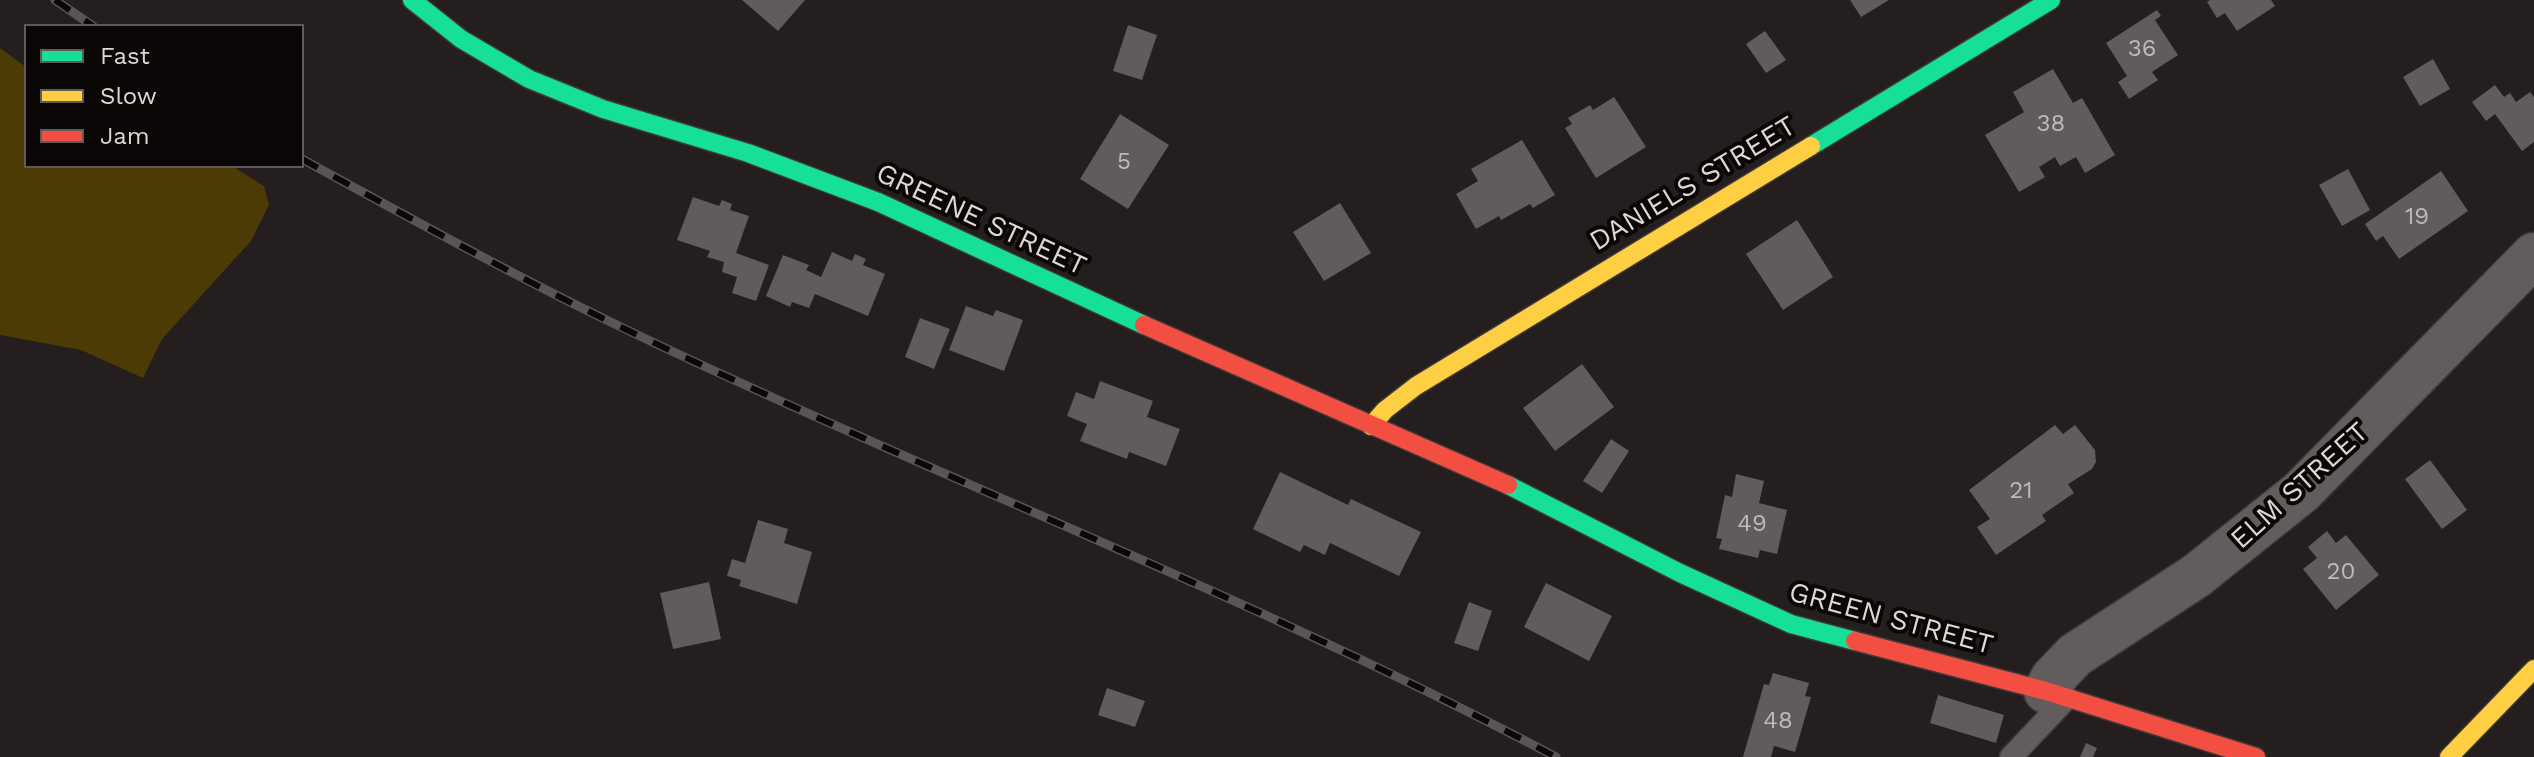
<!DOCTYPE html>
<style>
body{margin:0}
#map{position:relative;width:2534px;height:757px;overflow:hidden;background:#241e1e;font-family:"Work Sans",sans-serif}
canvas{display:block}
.legend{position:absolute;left:24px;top:24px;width:280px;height:144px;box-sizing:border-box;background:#0c0707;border:2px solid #605a5a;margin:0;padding:10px 14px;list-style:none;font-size:24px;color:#dfd6d6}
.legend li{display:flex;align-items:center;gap:16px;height:40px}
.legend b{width:40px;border:2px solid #605a5a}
</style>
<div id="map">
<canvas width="2534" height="757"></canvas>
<ul class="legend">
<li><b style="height:10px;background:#16e098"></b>Fast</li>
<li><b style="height:10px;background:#ffcf43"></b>Slow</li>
<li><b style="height:10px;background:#f24e42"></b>Jam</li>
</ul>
</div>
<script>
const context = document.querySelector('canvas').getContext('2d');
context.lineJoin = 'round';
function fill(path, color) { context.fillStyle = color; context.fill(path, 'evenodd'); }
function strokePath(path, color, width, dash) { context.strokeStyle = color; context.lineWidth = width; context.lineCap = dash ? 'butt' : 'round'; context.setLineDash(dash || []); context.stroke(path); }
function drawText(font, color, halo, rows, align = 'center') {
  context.font = font + ' "Work Sans",sans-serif'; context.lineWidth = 8; context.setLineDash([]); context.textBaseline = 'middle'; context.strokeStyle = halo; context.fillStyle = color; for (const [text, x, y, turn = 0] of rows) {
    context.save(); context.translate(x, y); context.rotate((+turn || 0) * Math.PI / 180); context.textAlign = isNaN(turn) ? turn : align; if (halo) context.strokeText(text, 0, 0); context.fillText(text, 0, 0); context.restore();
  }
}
fill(new Path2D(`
 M0 48 26 67V166H232L264 186 269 205 251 241 162 339 143 378 81 350 0 335Z`), '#4c3b05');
fill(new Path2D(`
 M742 0H805L778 31Z
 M1850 0H1889L1861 17Z
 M2210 0H2271L2275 6 2237 31 2225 13 2217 18 2207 2Z
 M2157 10 2161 16 2155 20 2178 55 2152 72 2158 80 2129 99 2118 82 2127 76 2106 43Z
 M1128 25 1157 35 1142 80 1113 71Z
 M1765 31 1786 60 1766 73 1746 44Z
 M2433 59 2450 89 2420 106 2403 77Z
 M2053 69 2073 103 2082 98 2115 155 2085 173 2076 157 2060 166 2055 157 2039 167 2045 177 2019 192 1985 135 2024 112 2013 92Z
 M2495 85 2504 97 2510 93 2516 102 2530 92 2534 97V142L2522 151 2495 114 2486 121 2472 102Z
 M1614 97 1646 147 1596 178 1565 128 1572 124 1568 118 1590 105 1593 110Z
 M1120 114 1169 145 1128 209 1080 179Z
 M1522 140 1555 195 1533 208 1530 204 1501 220 1499 216 1476 229 1456 194 1478 181 1471 169Z
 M2348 169 2370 210 2342 226 2319 185Z
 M2441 171 2468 211 2399 259 2383 236 2376 241 2365 224Z
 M693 197 719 206 722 200 732 204 730 210 749 216 736 253 769 265 756 301 732 293 737 277 722 272 724 262 707 257 710 251 677 240Z
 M1340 203 1371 253 1324 281 1293 232Z
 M1797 220 1833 277 1783 310 1746 254Z
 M832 252 852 261 855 254 866 259 863 265 885 274 868 316 815 294 809 308 792 302 790 307 766 296 783 255 809 265 806 270 821 277Z
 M966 306 993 316 996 310 1023 320 1004 371 949 350Z
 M920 318 950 329 934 369 905 357Z
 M1582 364 1614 407 1555 451 1523 408Z
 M1100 381 1153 401 1147 417 1180 429 1166 466 1129 452 1127 459 1080 441 1087 424 1067 416 1076 392 1094 399Z
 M2055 425 2063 434 2075 425 2095 450 2096 462 2092 469 2068 484 2074 493 2042 515 2046 521 1996 555 1977 527 1990 519 1969 490Z
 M1611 439 1629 451 1602 493 1583 481Z
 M2430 460 2467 510 2442 529 2405 479Z
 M1280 472 1348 505 1351 499 1421 532 1399 576 1330 543 1325 555 1304 545 1300 552 1253 529Z
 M1736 474 1764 481 1759 503 1787 510 1777 554 1760 550 1758 558 1719 549 1722 539 1716 538 1725 495 1732 497Z
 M758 520 788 529 784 543 812 552 797 604 739 586 741 580 727 576 732 559 745 563Z
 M2327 531 2336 543 2346 535 2379 575 2336 610 2303 569 2317 558 2308 547Z
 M709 582 721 639 673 649 660 593Z
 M1546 583 1612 616 1589 661 1524 627Z
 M1469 602 1492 611 1478 651 1454 643Z
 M1773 673 1809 683 1805 696 1811 697 1795 752 1774 746 1771 757H1743L1764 684 1769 685Z
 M1107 688 1145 701 1135 727 1098 715Z
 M1938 695 2004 715 1996 743 1930 723Z
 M2086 743 2097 748 2093 757H2080Z`), '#605b5c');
const lane = new Path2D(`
 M2011 757 2067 698`);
const street = new Path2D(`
 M2046 691 2053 678 2075 655 2196 576 2301 492 2534 255`);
const fast = new Path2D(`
 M412 0 461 39 529 79 603 109 748 153 878 202 1144 325
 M1811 146 2051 0
 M1508 485 1680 573 1791 624 1855 641`);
const slow = new Path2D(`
 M1371 426 1385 410 1416 386 1811 146
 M2449 757 2534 669`);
const jam = new Path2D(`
 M1144 325 1508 485
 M1855 641 2046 691 2256 757`);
strokePath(lane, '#3f3939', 25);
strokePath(street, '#3f3939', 47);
strokePath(fast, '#3f3939', 21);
strokePath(slow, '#3f3939', 21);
strokePath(jam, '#3f3939', 21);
strokePath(lane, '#625d5c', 22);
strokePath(street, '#625d5c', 44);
strokePath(fast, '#16e098', 18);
strokePath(slow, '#ffcf43', 18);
strokePath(jam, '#f24e42', 18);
const rail = new Path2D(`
 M55 0 93 26
 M302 159C408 217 514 276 623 328 932 476 1254 597 1556 757`);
strokePath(rail, '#5a5555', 9);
strokePath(rail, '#0c0707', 6, [18]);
drawText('24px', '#bfb7b8', null, [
 ["36",2142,49],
 ["38",2051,124],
 ["5",1124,162],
 ["19",2417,217],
 ["21",2021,491],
 ["49",1752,524],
 ["20",2341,572],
 ["48",1778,721]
]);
drawText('28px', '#dfd6d6', '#0c0707', [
 ["DANIELS STREET",1693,184,-31],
 ["GREENE STREET",981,220,25],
 ["ELM STREET",2300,486,-42],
 ["GREEN STREET",1891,619,15]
]);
</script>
